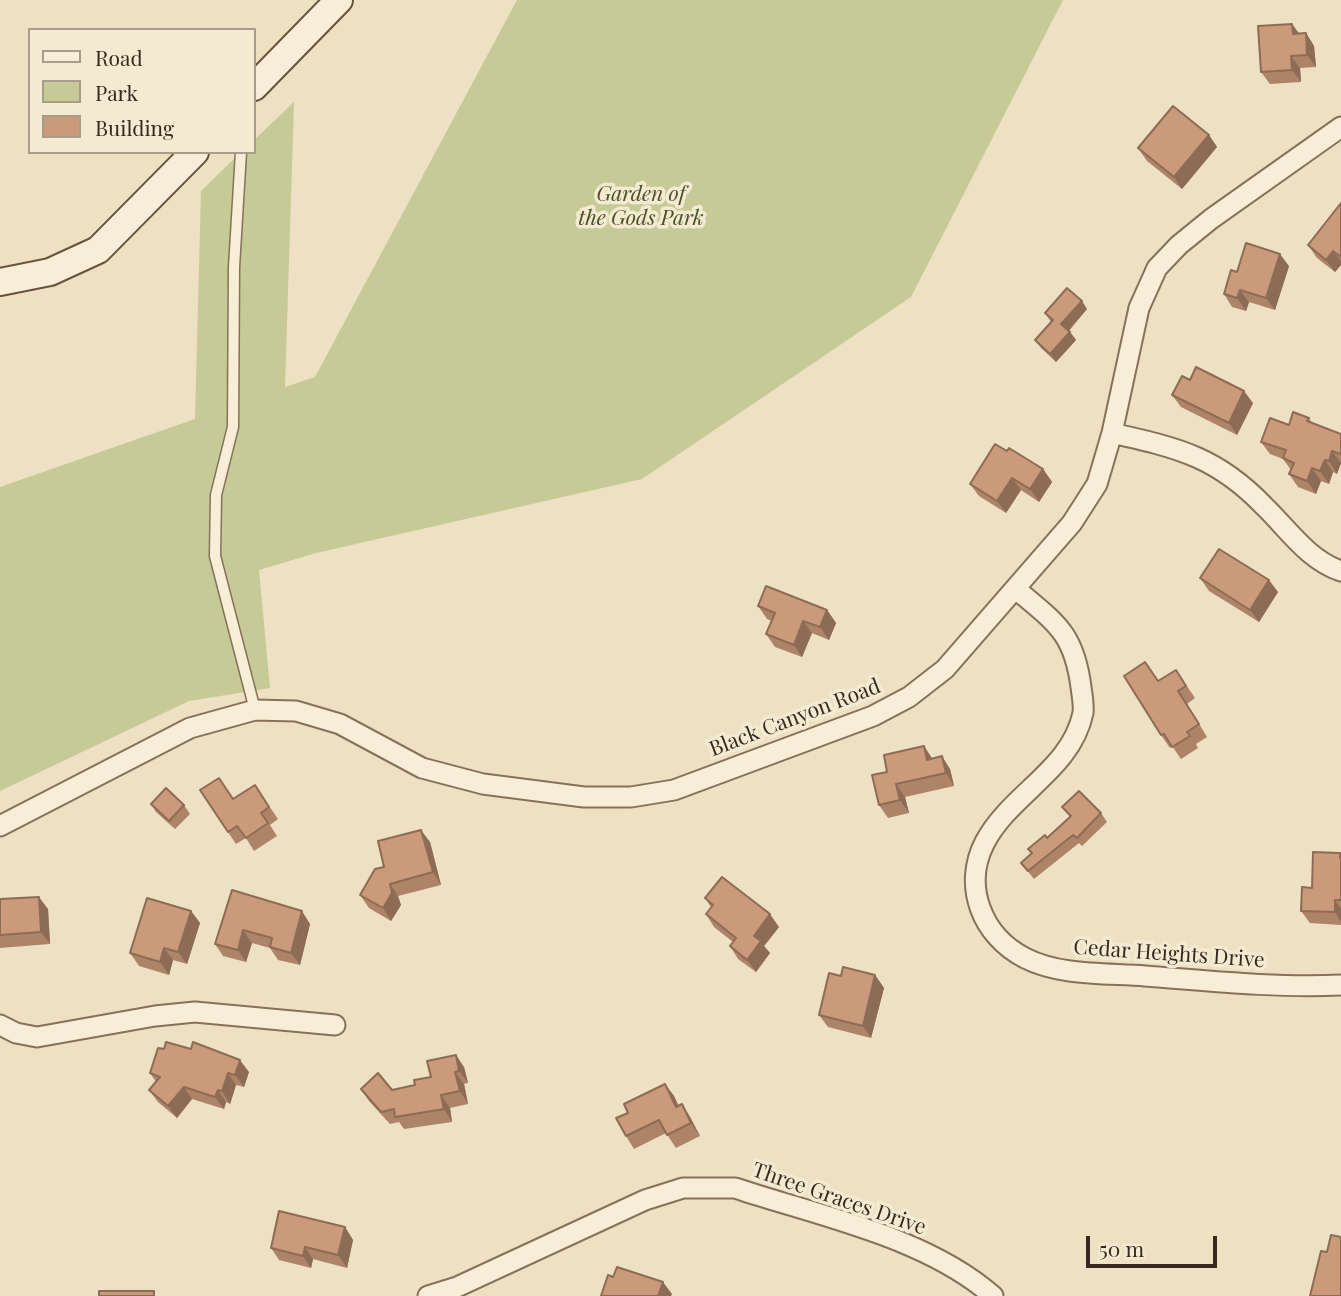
<!DOCTYPE html>
<style>
body{margin:0}
#map{position:relative;width:1341px;height:1296px;overflow:hidden;background:#ede0c3;font-family:"Playfair Display",serif}
canvas{display:block}
.legend{position:absolute;left:28px;top:28px;width:228px;height:126px;box-sizing:border-box;background:#f4ead2;border:2px solid #a89d8a;margin:0;padding:9px 12px;list-style:none;font-size:21px;color:#362a1e}
.legend li{display:flex;align-items:center;gap:14px;height:35px}
.legend b{width:35px;border:2px solid #a89d8a}
.scale{position:absolute;left:1086px;top:1236px;width:131px;height:32px;box-sizing:border-box;border:4px solid #362a1e;border-top:0;padding-left:9px;font-size:21px;line-height:24px;white-space:nowrap;color:#362a1e;-webkit-text-stroke:5px #f4ead2;paint-order:stroke}
</style>
<div id="map">
<canvas width="1341" height="1296"></canvas>
<ul class="legend">
<li><b style="height:9px;background:#f8edd6"></b>Road</li>
<li><b style="height:19px;background:#c5ca97"></b>Park</li>
<li><b style="height:19px;background:#ca9a7a"></b>Building</li>
</ul>
<div class="scale">50 m</div>
</div>
<script>
const context = document.querySelector('canvas').getContext('2d');
context.lineJoin = 'round';
function fill(path, color) { context.fillStyle = color; context.fill(path, 'evenodd'); }
function strokePath(path, color, width, dash) { context.strokeStyle = color; context.lineWidth = width; context.lineCap = dash ? 'butt' : 'round'; context.setLineDash(dash || []); context.stroke(path); }
function drawText(font, color, halo, rows, align = 'center') {
  context.font = font + ' "Playfair Display",serif'; context.lineWidth = 7; context.setLineDash([]); context.textBaseline = 'middle'; context.strokeStyle = halo; context.fillStyle = color; for (const [text, x, y, turn = 0] of rows) {
    context.save(); context.translate(x, y); context.rotate((+turn || 0) * Math.PI / 180); context.textAlign = isNaN(turn) ? turn : align; if (halo) context.strokeText(text, 0, 0); context.fillText(text, 0, 0); context.restore();
  }
}
fill(new Path2D(`
 M517 0H1063L911 297 642 479 316 553 259 570 270 688 189 701 0 791V487L195 419 201 191 241 152H254V140L294 102 285 387 315 377Z`), '#c5ca97');
const lane = new Path2D(`
 M241 152 234 267 233 427 216 495 215 556 255 710`);
const street = new Path2D(`
 M1112 433C1177 448 1216 456 1264 506 1288 529 1308 560 1341 571
 M1017 590C1056 623 1074 633 1081 687 1082 695 1084 705 1083 713 1071 770 1011 793 985 842 962 886 982 936 1025 958 1060 976 1107 973 1145 976 1210 981 1276 988 1341 985
 M0 826 190 728 255 710 296 711 340 724 422 768 483 784 584 797H631L674 790 873 716 909 697 945 669 1072 523 1097 484 1112 433 1139 308 1157 268 1179 245 1211 219 1341 127
 M0 1025 16 1033 37 1037 155 1016 195 1012 335 1025
 M428 1296 457 1287 645 1200 683 1188H735C819 1216 926 1237 993 1296`);
const secondary = new Path2D(`
 M254 87 339 0
 M0 282 50 272 98 250 195 152`);
strokePath(lane, '#86715a', 13);
strokePath(street, '#86715a', 23);
strokePath(secondary, '#68523d', 30);
strokePath(lane, '#f8edd6', 10);
strokePath(street, '#f8edd6', 19);
strokePath(secondary, '#f8edd6', 26);
fill(new Path2D(`
 M1292 24 1299 34 1306 33 1314 46 1316 67 1300 68 1301 82 1270 84 1261 72Z
 M1209 135 1217 147 1182 189 1147 161 1138 148Z
 M1341 203V265L1335 272 1317 258 1308 245Z
 M1289 266 1275 310 1249 302 1246 311 1232 307 1224 294 1237 272Z
 M1087 309 1069 331 1076 340 1056 362 1041 348 1035 340 1051 322 1045 313Z
 M1190 380 1253 403 1237 435 1181 407 1172 395Z
 M1309 418 1312 423 1341 434V463L1337 474 1333 472 1329 484 1321 481 1316 494 1298 487 1289 474 1291 470 1283 459 1270 454 1261 442 1289 425Z
 M1007 451 1043 469 1052 482 1039 502 1021 490 1006 513 979 496 970 484Z
 M1200 578 1278 592 1259 622 1209 591Z
 M758 606 827 610 836 623 829 640 812 633 802 657 775 647 766 634 772 621 767 619Z
 M1176 670 1195 698 1187 704 1207 737 1196 744 1198 748 1181 759 1172 746 1170 748 1161 735 1158 681Z
 M932 758 950 769 954 786 905 797 909 813 888 818 879 805 887 772Z
 M255 785 278 819 270 825 277 836 254 851 246 838 236 844 200 790 234 799Z
 M151 804 184 805 190 814 175 829 156 812Z
 M1062 807 1101 813 1107 822 1082 846 1079 843 1034 879 1021 863 1070 817Z
 M430 842 441 885 398 896 401 905 391 921 369 908 360 895 384 867Z
 M1340 853 1341 855V925L1310 923 1301 911 1312 888Z
 M232 890 310 924 300 965 278 960 270 948 252 943 246 962 223 956 215 944Z
 M705 898 779 927 764 946 770 953 756 972 738 959 730 946 733 942 714 927 706 914 711 907Z
 M0 899 48 909 50 944 0 948Z
 M191 911 200 923 187 964 173 960 169 975 139 966 130 953Z
 M875 975 884 988 871 1038 828 1027 819 1015Z
 M464 1067 468 1083 464 1084 468 1104 450 1108 452 1122 404 1129 399 1122 390 1124 369 1101 361 1089 392 1090 415 1085 431 1077Z
 M249 1072 244 1087 236 1085 230 1104 226 1102 224 1109 192 1099 177 1118 158 1102 149 1090 156 1082 150 1073Z
 M665 1084 674 1096 678 1106 682 1104 690 1117 700 1136 676 1148 666 1133 634 1149 626 1136 628 1113Z
 M345 1227 353 1240 347 1268 313 1259 311 1268 279 1260 271 1248Z`), '#ae8469');
fill(new Path2D(`
 M1292 24 1301 36 1293 34Z
 M1306 33 1314 46 1316 67 1307 55Z
 M1291 56 1300 68 1301 82 1292 70Z
 M1209 135 1217 147 1182 189 1174 177Z
 M1333 251 1341 261V265L1335 272 1326 260Z
 M1280 254 1289 266 1275 310 1266 298Z
 M1240 290 1249 302 1246 311 1237 298Z
 M1082 301 1087 309 1067 332 1061 324Z
 M1070 332 1076 340 1056 362 1050 354Z
 M1244 391 1253 403 1237 435 1229 423Z
 M1332 451 1341 463 1337 474 1329 461Z
 M1325 460 1333 472 1329 484 1320 471Z
 M1312 468 1321 481 1316 494 1307 481Z
 M1043 469 1052 482 1039 502 1030 489Z
 M1012 478 1021 490 1006 513 997 501Z
 M1269 580 1278 592 1259 622 1250 610Z
 M827 610 836 623 829 640 820 627Z
 M803 621 812 633 802 657 794 645Z
 M924 746 932 758 927 760Z
 M942 756 950 769 954 786 946 773Z
 M896 784 905 797 909 813 900 800Z
 M421 830 430 842 441 885 433 872Z
 M390 884 398 896 401 905 391 921 383 908Z
 M39 897 48 909 50 944 41 932Z
 M1335 900 1341 909V922L1335 912Z
 M191 911 200 923 187 964 178 952Z
 M302 911 310 924 300 965 291 953Z
 M770 914 779 927 764 946 770 953 756 972 747 960 754 936Z
 M243 930 252 943 246 962 238 950Z
 M164 948 173 960 169 975 160 962Z
 M875 975 884 988 871 1038 863 1026Z
 M456 1055 464 1067 468 1083 459 1071Z
 M240 1060 249 1072 244 1087 235 1075Z
 M455 1072 464 1084 468 1104 460 1091Z
 M228 1073 236 1085 230 1104 222 1091Z
 M665 1084 674 1096 685 1119 676 1107Z
 M184 1087 192 1099 177 1118 168 1106Z
 M218 1090 226 1102 224 1109 215 1097Z
 M441 1095 450 1108 452 1122 444 1109Z
 M682 1104 690 1117 700 1136 691 1123Z
 M345 1227 353 1240 347 1268 338 1255Z
 M305 1247 313 1259 311 1268 303 1256Z
 M663 1282 672 1294 671 1296H658Z`), '#8d6c55');
const building = new Path2D(`
 M1292 24 1293 34 1306 33 1307 55 1291 56 1292 70 1261 72 1258 26Z
 M1173 106 1209 135 1174 177 1138 148Z
 M1341 203V257L1333 251 1326 260 1308 245Z
 M1246 243 1280 254 1266 298 1240 290 1237 298 1224 294 1231 270 1237 272Z
 M1067 288 1082 301 1061 324 1070 332 1050 354 1035 340 1053 320 1045 313Z
 M1196 367 1244 391 1229 423 1172 395 1182 376 1190 380Z
 M1293 412 1309 418 1307 421 1341 434V454L1332 451 1329 461 1325 460 1320 471 1312 468 1307 481 1289 474 1294 463 1283 458 1286 450 1261 442 1270 418 1289 425Z
 M995 444 1007 451 1009 448 1043 469 1030 489 1012 478 997 501 970 484Z
 M1219 549 1269 580 1250 610 1200 578Z
 M766 586 827 610 820 627 803 621 794 645 766 634 775 613 758 606Z
 M1145 662 1158 681 1176 670 1186 686 1178 691 1199 724 1187 732 1190 736 1172 747 1164 734 1161 735 1124 676Z
 M924 746 927 760 942 756 946 773 896 784 900 800 879 805 872 775 887 772 884 755Z
 M219 778 233 799 255 785 269 807 261 813 268 823 246 838 237 826 228 832 200 790Z
 M166 788 184 805 169 821 151 804Z
 M1079 791 1101 813 1077 838 1073 835 1028 871 1021 863 1032 853 1028 849 1045 835 1047 838 1071 816 1062 807Z
 M421 830 433 872 390 884 392 893 383 908 360 895 375 869 384 867 378 841Z
 M1313 852 1340 853V858H1341V900H1335V912L1301 911 1302 887 1312 888Z
 M722 877 770 914 754 936 761 941 747 960 730 946 736 938 706 914 713 905 705 898Z
 M232 890 302 911 291 953 270 947 272 938 243 930 238 950 215 944Z
 M39 897 41 932 0 935V899Z
 M147 898 191 911 178 952 164 948 160 962 130 953Z
 M843 967 875 975 863 1026 819 1015 829 973 841 976Z
 M166 1042 191 1049 193 1042 240 1060 235 1075 228 1073 222 1091 218 1090 215 1097 184 1087 168 1106 149 1090 160 1077 150 1073 158 1048 164 1049Z
 M456 1055 459 1071 455 1072 460 1091 441 1095 444 1109 395 1117 394 1109 381 1112 361 1089 378 1073 392 1090 415 1085 414 1080 431 1077 427 1061Z
 M665 1084 676 1107 682 1104 691 1123 667 1135 659 1120 626 1136 616 1118 628 1113 624 1104Z
 M279 1211 345 1227 338 1255 305 1247 303 1256 271 1248Z
 M1331 1235 1341 1237V1296H1310L1321 1251 1327 1252Z
 M617 1267 663 1282 658 1296H601L608 1275 613 1277Z
 M99 1291H154V1296H99Z`);
fill(building, '#ca9a7a');
strokePath(building, '#8d6c55', 2);
drawText('italic 21px', '#475225', '#f4ead2', [
 ["Garden of",641,194],
 ["the Gods Park",641,218]
]);
drawText('21px', '#362a1e', '#f4ead2', [
 ["Black Canyon Road",795,718,-21],
 ["Cedar Heights Drive",1169,954,4],
 ["Three Graces Drive",839,1199,19]
]);
</script>
